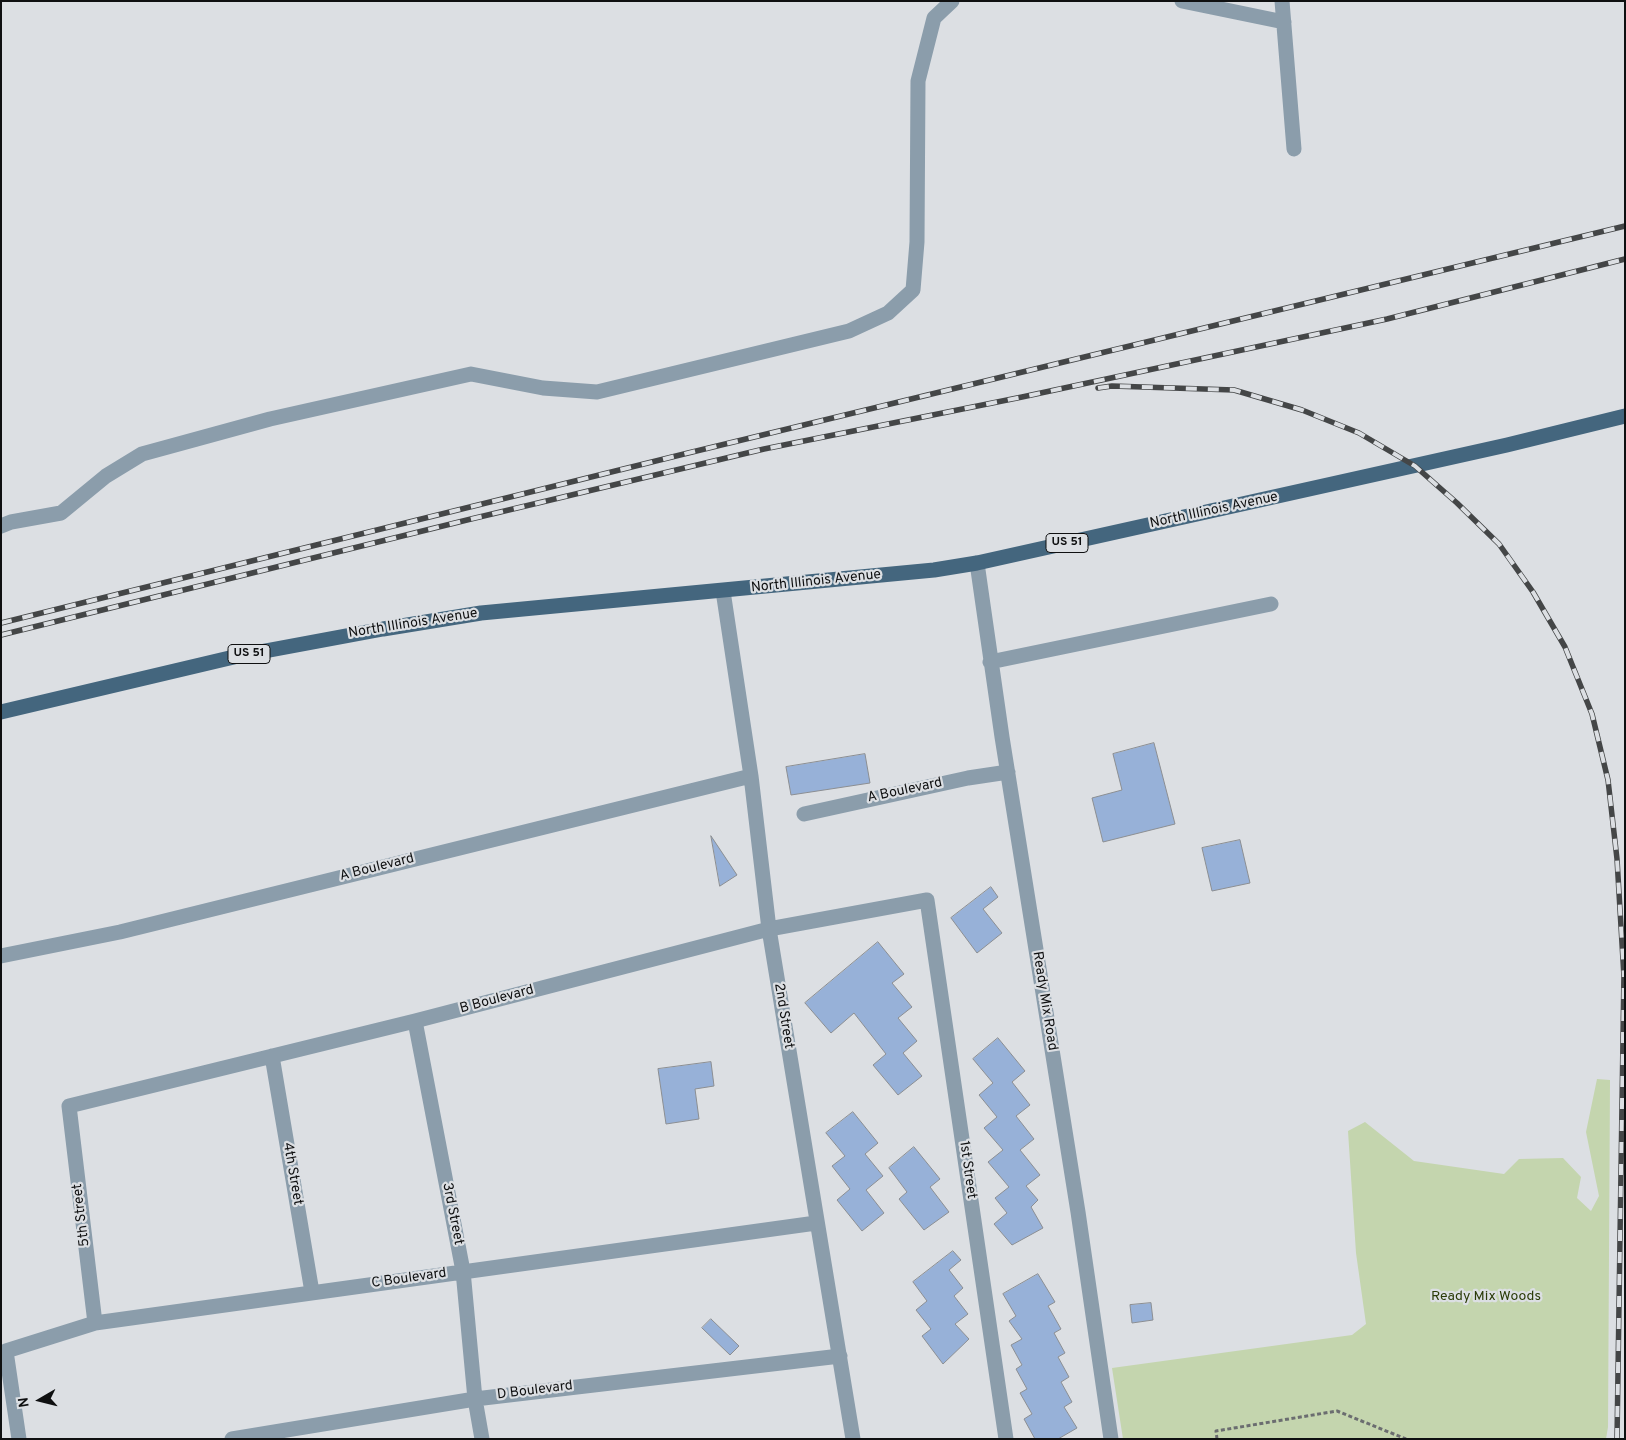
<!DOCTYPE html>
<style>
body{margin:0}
#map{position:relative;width:1626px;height:1440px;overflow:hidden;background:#dcdfe3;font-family:Overpass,sans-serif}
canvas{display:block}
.frame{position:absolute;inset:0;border:2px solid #0f1011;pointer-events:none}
.north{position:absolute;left:15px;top:1375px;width:50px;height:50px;-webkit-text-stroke:4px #dcdfe3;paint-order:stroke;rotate:262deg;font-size:14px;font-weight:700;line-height:20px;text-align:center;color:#0f1011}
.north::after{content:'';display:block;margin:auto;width:18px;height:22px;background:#0f1011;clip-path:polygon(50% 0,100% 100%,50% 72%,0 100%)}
</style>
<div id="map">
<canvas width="1626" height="1440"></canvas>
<div class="frame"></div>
<div class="north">N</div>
</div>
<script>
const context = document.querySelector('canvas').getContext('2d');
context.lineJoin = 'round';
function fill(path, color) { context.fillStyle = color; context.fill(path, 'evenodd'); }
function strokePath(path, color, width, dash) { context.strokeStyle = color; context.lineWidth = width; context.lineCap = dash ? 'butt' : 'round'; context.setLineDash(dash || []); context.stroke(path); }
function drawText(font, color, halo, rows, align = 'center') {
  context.font = font + ' Overpass,sans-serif'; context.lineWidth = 4.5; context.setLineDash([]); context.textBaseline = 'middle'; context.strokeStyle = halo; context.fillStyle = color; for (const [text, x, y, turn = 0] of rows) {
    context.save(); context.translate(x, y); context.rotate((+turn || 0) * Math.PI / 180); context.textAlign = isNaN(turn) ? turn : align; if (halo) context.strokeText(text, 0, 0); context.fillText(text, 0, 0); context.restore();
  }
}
fill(new Path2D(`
 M1597 1079 1610 1080 1608 1427 1606 1439H1123L1112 1368 1352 1335 1366 1324 1356 1253 1348 1131 1365 1122 1414 1161 1504 1174 1519 1159 1563 1158 1581 1177 1577 1198 1591 1211 1599 1196 1586 1132Z`), '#c4d5ae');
const building = new Path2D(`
 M1154 743 1175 824 1103 842 1092 798 1122 790 1113 754Z
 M865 754 870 783 791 795 786 767Z
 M711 836 737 875 720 886Z
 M1240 840 1250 883 1212 891 1202 848Z
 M991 887 998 897 983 909 1002 933 977 953 951 918Z
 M878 942 904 974 892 983 912 1007 898 1018 917 1041 903 1053 922 1076 898 1095 873 1065 886 1054 854 1013 831 1033 805 1003Z
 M998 1038 1025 1071 1012 1082 1030 1105 1016 1116 1034 1139 1020 1150 1040 1175 1026 1186 1038 1200 1031 1207 1043 1228 1012 1245 994 1224 1007 1213 995 1198 1009 1187 988 1162 1003 1150 984 1128 997 1117 979 1095 993 1083 973 1059Z
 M711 1062 714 1086 695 1089 699 1119 666 1124 658 1069Z
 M853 1112 878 1143 865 1154 883 1176 866 1190 884 1213 862 1231 837 1200 850 1189 832 1166 845 1156 826 1133Z
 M914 1147 940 1179 930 1187 949 1212 924 1230 899 1199 907 1192 889 1168Z
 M953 1251 961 1260 949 1270 963 1288 954 1296 968 1314 955 1324 969 1339 943 1364 922 1336 931 1329 916 1310 927 1301 913 1282Z
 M1038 1274 1055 1302 1048 1306 1061 1329 1054 1333 1065 1353 1058 1357 1069 1377 1061 1382 1072 1402 1064 1407 1077 1428 1058 1439H1035L1024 1419 1032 1414 1020 1393 1027 1389 1016 1369 1022 1365 1011 1345 1022 1339 1009 1321 1016 1316 1003 1294Z
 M1151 1303 1153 1320 1132 1323 1130 1305Z
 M711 1319 739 1346 730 1355 702 1328Z`);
fill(building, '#97b1d8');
strokePath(building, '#8b8e92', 1);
strokePath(new Path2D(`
 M1217 1439 1216 1431 1337 1411 1406 1439`), '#6b6d70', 3, [4, 2.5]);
strokePath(new Path2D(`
 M1182 1 1284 22
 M1282 1 1294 149
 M1 526 11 522 61 513 106 476 142 454 270 419 471 374 543 388 597 392 849 331 888 313 913 290 917 242 918 81 934 18 952 1
 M977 563 1002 737 1078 1212 1111 1439
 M723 591 751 776 769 929 853 1439
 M990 662 1271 604
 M804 814 968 778 1008 772
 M1 956 120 932 751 776
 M415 1021 463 1271 475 1399 482 1439
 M272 1056 312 1292
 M95 1323 69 1106 415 1021 769 929 927 900 1006 1439
 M19 1439 6 1351 95 1323 816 1223
 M232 1439 475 1399 840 1356`), '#8b9dab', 15);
strokePath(new Path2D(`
 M1 712 238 656 383 629 481 613 934 570 977 563 1507 445 1625 416`), '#44667e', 15);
const rail = new Path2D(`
 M1098 388 1112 386 1234 390 1302 410 1359 433 1415 466 1457 503 1499 544 1533 592 1565 647 1592 714 1608 780 1617 859 1624 977
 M1 623 684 454 1625 226
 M1 635 471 519 764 449 1022 397 1387 319 1625 259
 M1617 1439 1624 971`);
strokePath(rail, '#444647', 5.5);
strokePath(rail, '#dcdfe3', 4, [11]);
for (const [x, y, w] of [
 [1067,543,42],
 [249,654,42]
]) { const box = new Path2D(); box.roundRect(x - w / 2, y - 9.5, w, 19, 4); context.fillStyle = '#dcdfe3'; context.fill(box); strokePath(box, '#0f1011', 1); }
drawText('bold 12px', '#0f1011', null, [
 ["US 51",1067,543],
 ["US 51",249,654]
]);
drawText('14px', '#0f1011', '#dcdfe3', [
 ["North Illinois Avenue",1214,511,-12],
 ["North Illinois Avenue",816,582,-6],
 ["North Illinois Avenue",413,624,-9],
 ["A Boulevard",905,791,-12],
 ["A Boulevard",377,868,-14],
 ["B Boulevard",497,1000,-15],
 ["Ready Mix Road",1044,1001,81],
 ["2nd Street",783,1016,81],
 ["1st Street",967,1170,82],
 ["4th Street",292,1174,80],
 ["3rd Street",452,1214,79],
 ["5th Street",82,1215,-97],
 ["C Boulevard",409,1279,-8],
 ["D Boulevard",535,1391,-7]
]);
drawText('14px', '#2a3b08', '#dcdfe3', [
 ["Ready Mix Woods",1486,1297]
]);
</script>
